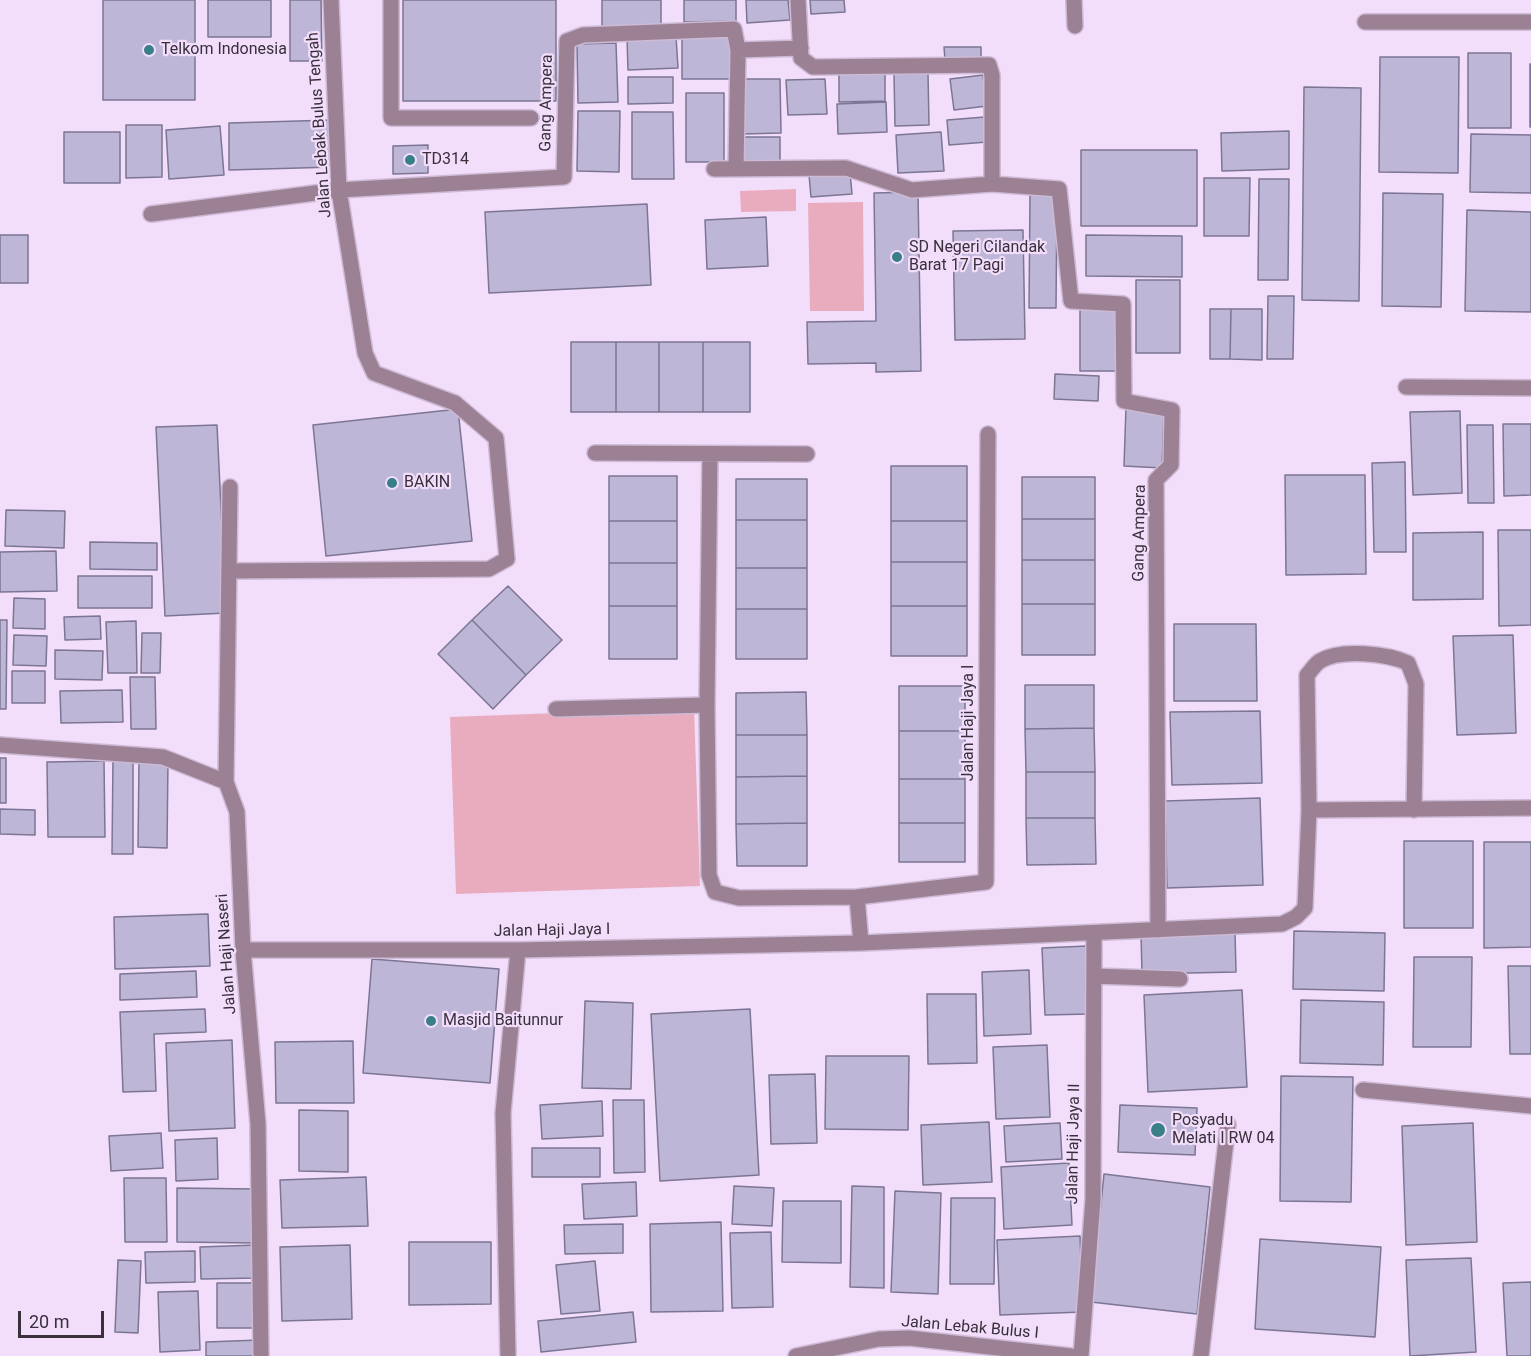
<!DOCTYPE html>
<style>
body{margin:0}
#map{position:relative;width:1531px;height:1356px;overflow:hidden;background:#f2ddfb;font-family:Roboto,sans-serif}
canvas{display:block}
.scale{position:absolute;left:18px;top:1311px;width:86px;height:27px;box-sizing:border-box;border:3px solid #39303c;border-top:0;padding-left:8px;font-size:18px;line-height:21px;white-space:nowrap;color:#39303c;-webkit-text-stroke:4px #f2ddfb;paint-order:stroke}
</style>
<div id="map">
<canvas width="1531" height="1356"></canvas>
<div class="scale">20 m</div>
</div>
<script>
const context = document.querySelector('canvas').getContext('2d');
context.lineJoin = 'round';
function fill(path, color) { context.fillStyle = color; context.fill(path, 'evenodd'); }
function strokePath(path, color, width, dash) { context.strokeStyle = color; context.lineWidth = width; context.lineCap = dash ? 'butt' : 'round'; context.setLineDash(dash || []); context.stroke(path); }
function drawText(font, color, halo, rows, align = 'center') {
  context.font = font + ' Roboto,sans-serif'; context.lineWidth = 4.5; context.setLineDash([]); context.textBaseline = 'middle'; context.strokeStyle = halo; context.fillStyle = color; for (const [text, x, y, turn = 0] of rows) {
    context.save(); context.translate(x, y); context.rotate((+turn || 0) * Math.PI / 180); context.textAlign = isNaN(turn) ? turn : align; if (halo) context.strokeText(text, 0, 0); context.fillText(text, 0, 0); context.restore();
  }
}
fill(new Path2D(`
 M796 189V211L741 212 740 191Z
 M863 202 864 311H810L808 203Z
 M694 708 700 886 456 894 450 717Z`), '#e9acbe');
const building = new Path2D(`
 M103 0H195V100H103Z
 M208 0H271V37H208Z
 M290 0H321L322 61H290Z
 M403 0H556V101H403Z
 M602 0H661V30H602Z
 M684 0H736V21L684 22Z
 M746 0H788L790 20 747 23Z
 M810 0H844L845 12 811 14Z
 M682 34H732V79H682Z
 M676 36 678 68 628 70 627 38Z
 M616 43 618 102 578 103 577 44Z
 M944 47H981V60H945Z
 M1468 53H1511V128H1468Z
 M1380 57H1459L1458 173 1379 172Z
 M1530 64H1531V127H1530Z
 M885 68V101L839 102V70Z
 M928 73 929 125 895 126 894 74Z
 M983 75 987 106 954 110 950 79Z
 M628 77H673V103L628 104Z
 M742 79H780L781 133 743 134Z
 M825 79 827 114 788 115 786 80Z
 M1304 87 1361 88 1359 301 1302 300Z
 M686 93H724V162H686Z
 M886 102 887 132 838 134 837 104Z
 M578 111H620L619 172 577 171Z
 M632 112H673L674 179H632Z
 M985 117 987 142 949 145 947 120Z
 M333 120 334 167 229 170V123Z
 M126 125H162V177L126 178Z
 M220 126 224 175 169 179 166 130Z
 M1289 131V169L1222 171 1221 133Z
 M64 132H120V183H64Z
 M941 132 944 171 898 173 896 135Z
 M1471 134 1531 135V193L1470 192Z
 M742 137H780V162H742Z
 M428 145V173L393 174V146Z
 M1081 150H1197V226H1081Z
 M850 172 852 194 811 197 809 175Z
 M1204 178H1250L1249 236H1204Z
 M1259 179H1289L1288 280H1258Z
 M918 192 921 371 876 372V363L808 364 807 322 876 321 874 193Z
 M1383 193 1443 194 1441 307 1382 306Z
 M1030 195H1057L1056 308H1029Z
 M647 204 651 285 489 293 485 212Z
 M1467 210 1531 212V312L1465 311Z
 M766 217 768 266 707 269 705 220Z
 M1023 230 1025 339 955 340 953 231Z
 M0 235H28V283H0Z
 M1086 235 1182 236V277L1086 276Z
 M1136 280H1180V353H1136Z
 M1268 296H1294L1293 359H1267Z
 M1080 304H1121V371H1080Z
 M1210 309H1231L1230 359H1210Z
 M1231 309H1262V360L1230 359Z
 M571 342H616V412H571Z
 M616 342H659V412H616Z
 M659 342H703V412H659Z
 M703 342H750V412H703Z
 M1055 374 1099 376 1098 401 1054 399Z
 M1126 407 1164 409 1162 468 1124 466Z
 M458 409 472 541 326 556 313 425Z
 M1460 411 1462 493 1413 495 1410 412Z
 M1503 424H1531V495L1504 496Z
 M217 425 226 613 165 616 156 427Z
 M1467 425H1493L1494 503H1468Z
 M1405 462 1406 552H1374L1372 463Z
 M891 466H967V521H891Z
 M1285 475H1365L1366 574 1286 575Z
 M609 476H677V521H609Z
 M1022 477H1095V519H1022Z
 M736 479H807V520H736Z
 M6 510 65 511 64 548 5 546Z
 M1022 519H1095V560H1022Z
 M736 520H807V568H736Z
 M609 521H677V563H609Z
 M891 521H967V562H891Z
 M1498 530H1531V625L1499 626Z
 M1483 532V599L1413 600V533Z
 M90 542 157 543V570L90 569Z
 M56 551 57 591 0 592V552Z
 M1022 560H1095V604H1022Z
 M891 562H967V606H891Z
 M609 563H677V606H609Z
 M736 568H807V609H736Z
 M78 576H152V608H78Z
 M508 586 562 640 526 675 472 620Z
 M14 598 45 599V629L13 628Z
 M1022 604H1095V655H1022Z
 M609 606H677V659H609Z
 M891 606H967V656H891Z
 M736 609H807V659H736Z
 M100 616 101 639 65 640 64 617Z
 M0 620H7L6 709H0Z
 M472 620 526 675 493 709 438 654Z
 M136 621 137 673H108L106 622Z
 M1174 624H1256L1257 701H1174Z
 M142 633H161L160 673H141Z
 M14 635 47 636 46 666 13 665Z
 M1513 635 1516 733 1457 735 1453 636Z
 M55 650 103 651 102 680 55 679Z
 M12 671H45V703H12Z
 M130 677H155L156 729H131Z
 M1025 685H1094V728L1025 729Z
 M899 686H965V731H899Z
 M122 690 123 722 61 723 60 691Z
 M806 692 807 735H736V693Z
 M1260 711 1262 783 1172 785 1170 712Z
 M1094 728 1095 772H1026L1025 729Z
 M899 731H965V779H899Z
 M736 735H807V776L736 777Z
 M113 757 133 758V854H112Z
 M0 758H6V803H0Z
 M139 760 168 761 167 848 138 847Z
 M104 761 105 837H48L47 762Z
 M1026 772H1095V818H1026Z
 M807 776V823L736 824V777Z
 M899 779H965V823H899Z
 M1260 798 1263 885 1167 888 1165 801Z
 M0 809 35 810V835L0 834Z
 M1026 818H1095L1096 864 1027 865Z
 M807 823V866H737L736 824Z
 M899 823H965V862H899Z
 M1404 841H1473V928H1404Z
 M1484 842H1531V947L1484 948Z
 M208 914 210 966 115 969 114 917Z
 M1294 931 1385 933 1384 991 1293 989Z
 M1235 932 1236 972 1142 974 1141 934Z
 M1087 946 1090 1014 1045 1015 1042 948Z
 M1414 957H1472L1471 1047H1413Z
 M372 959 499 969 490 1083 363 1073Z
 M1508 966H1531V1054H1510Z
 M1029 970 1031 1034 984 1036 982 972Z
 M196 971 197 997 120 1000V974Z
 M1242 990 1247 1087 1148 1092 1144 995Z
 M927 994H976L977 1063 928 1064Z
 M1301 1000 1384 1002 1383 1065 1300 1063Z
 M585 1001 633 1003 631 1089 582 1088Z
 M205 1009 206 1032 154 1034 156 1091 123 1092 120 1012Z
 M750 1009 759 1175 660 1181 651 1014Z
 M232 1040 235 1128 169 1131 166 1043Z
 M353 1041 354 1103H276L275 1042Z
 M1047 1045 1050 1117 996 1119 993 1047Z
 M826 1056H909L908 1130 825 1129Z
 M815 1074 817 1143 771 1144 769 1075Z
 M1281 1076 1353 1077 1351 1202 1280 1201Z
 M613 1100H644L645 1172 614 1173Z
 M602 1101 603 1136 542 1139 540 1105Z
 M1120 1105 1197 1108 1195 1155 1118 1152Z
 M299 1110 348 1111V1172L299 1171Z
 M989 1122 992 1182 923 1185 921 1125Z
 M1060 1123 1062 1159 1006 1162 1004 1126Z
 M1473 1123 1477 1242 1406 1245 1402 1126Z
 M161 1133 163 1168 111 1171 109 1136Z
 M217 1138 218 1179 176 1181 175 1140Z
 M532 1148H600V1177H532Z
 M1069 1163 1072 1225 1004 1229 1001 1167Z
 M1104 1174 1210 1187 1197 1314 1091 1302Z
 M366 1177 368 1226 282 1228 280 1180Z
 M124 1178H166L167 1242H125Z
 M636 1182 637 1216 584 1219 582 1184Z
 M734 1186 774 1188 772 1226 732 1224Z
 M852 1186 884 1187V1288L850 1287Z
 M177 1188 256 1189 255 1243 177 1242Z
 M895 1191 941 1193 938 1294 891 1292Z
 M951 1198H995L994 1284H950Z
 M783 1201H841V1263L782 1262Z
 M721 1222 723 1311 651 1312 650 1224Z
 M623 1224V1253L565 1254 564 1225Z
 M771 1232 773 1307 732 1308 730 1233Z
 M1080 1236 1083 1312 1000 1315 997 1240Z
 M1260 1239 1381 1247 1375 1337 1255 1329Z
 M409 1242H491V1304L409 1305Z
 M257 1245 258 1278 201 1279 200 1247Z
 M350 1245 352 1319 282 1321 280 1247Z
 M195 1251V1282L146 1283 145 1252Z
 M1471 1258 1476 1352 1410 1356 1406 1260Z
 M118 1260 141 1261 138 1333 115 1332Z
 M595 1261 600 1311 561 1314 556 1265Z
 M1531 1282V1356H1507L1503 1283Z
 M217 1283H260V1328H217Z
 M198 1291 200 1350 160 1352 158 1292Z
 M633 1312 636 1342 541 1352 538 1321Z
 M259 1340V1356H206V1342Z`);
fill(building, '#bdb6d7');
strokePath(building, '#7c7594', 1.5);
const minor = new Path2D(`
 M391 0V118H531
 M798 0 801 58 813 67 989 65 992 75V184
 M1074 0 1075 26
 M1365 22H1531
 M738 50 801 48
 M714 169 846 168 912 190 992 184 1059 189 1071 301 1123 304 1124 401 1172 410 1171 465 1156 480 1158 930
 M151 214 339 190 564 177 567 41 583 35 734 29 738 50 736 169
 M1406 387 1531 388
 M595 453 807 454
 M710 454 707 705 709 875 715 892 739 898 857 897
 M230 487 226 782 237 812 243 950 258 1124 261 1356
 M229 571 489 569 507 559 496 438 455 403 374 373 365 353 339 190 331 0
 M556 709 707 705
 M0 745 163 757 226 782
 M1309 810 1531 808
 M861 943 857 897 986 882 988 434
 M243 950H518L861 943 1282 924 1296 917 1305 908 1309 810 1307 675C1311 671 1315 664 1320 661 1341 648 1388 654 1408 663L1416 684 1414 810
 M1094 976 1180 979
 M1363 1090 1531 1106
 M508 1356 503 1113 518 950
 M796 1356 879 1339 909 1338 1071 1356
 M1081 1356 1093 1199 1094 933
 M1201 1356 1228 1124`);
strokePath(minor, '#cdbad5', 18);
strokePath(minor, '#9c8194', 15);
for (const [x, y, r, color] of [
 [149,50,6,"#387f88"],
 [410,160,6,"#387f88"],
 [897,257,6,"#387f88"],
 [392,483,6,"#387f88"],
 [431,1021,6,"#387f88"],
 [1158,1130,8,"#387f88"]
]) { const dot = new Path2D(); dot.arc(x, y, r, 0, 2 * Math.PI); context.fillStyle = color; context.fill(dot); strokePath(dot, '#f2ddfb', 2); }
drawText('16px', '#39303c', '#f2ddfb', [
 ["Telkom Indonesia",161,50],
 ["TD314",422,160],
 ["SD Negeri Cilandak",909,248],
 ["Barat 17 Pagi",909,266],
 ["BAKIN",404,483],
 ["Masjid Baitunnur",443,1021],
 ["Posyadu",1172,1121],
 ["Melati I RW 04",1172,1139]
], 'left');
drawText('16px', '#39303c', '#f2ddfb', [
 ["Gang Ampera",547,103,-89],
 ["Jalan Lebak Bulus Tengah",320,125,-94],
 ["Gang Ampera",1140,533,-89],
 ["Jalan Haji Jaya I",969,723,-90],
 ["Jalan Haji Jaya I",552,931,-1],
 ["Jalan Haji Naseri",227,954,-94],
 ["Jalan Haji Jaya II",1074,1144,-89],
 ["Jalan Lebak Bulus I",970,1328,5]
]);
</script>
